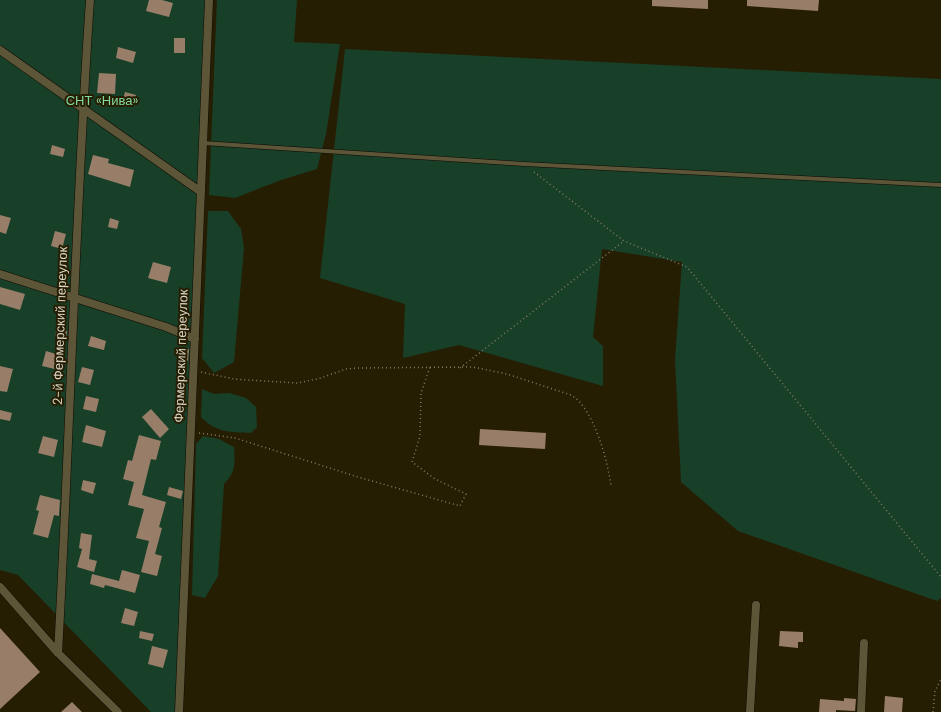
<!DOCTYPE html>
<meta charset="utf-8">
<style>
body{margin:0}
canvas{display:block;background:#261e02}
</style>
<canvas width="941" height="712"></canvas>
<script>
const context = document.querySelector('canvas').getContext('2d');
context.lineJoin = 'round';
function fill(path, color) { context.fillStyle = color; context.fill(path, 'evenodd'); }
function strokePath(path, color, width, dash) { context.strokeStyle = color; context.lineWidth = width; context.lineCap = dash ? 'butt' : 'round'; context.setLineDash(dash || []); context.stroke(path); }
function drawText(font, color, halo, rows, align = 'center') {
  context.font = font + ' "DM Sans",sans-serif'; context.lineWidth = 4; context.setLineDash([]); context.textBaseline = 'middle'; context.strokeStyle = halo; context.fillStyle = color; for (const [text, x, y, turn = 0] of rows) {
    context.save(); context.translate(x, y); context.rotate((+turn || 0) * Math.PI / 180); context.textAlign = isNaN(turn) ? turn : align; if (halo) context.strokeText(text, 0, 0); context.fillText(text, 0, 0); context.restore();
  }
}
fill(new Path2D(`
 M0 0H208L179 712H151L18 575 0 570Z
 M217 0H297L294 42 340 44 326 134 317 169 281 180 235 198 209 195Z
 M345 49 941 79V598L937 601 738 531 681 482 675 360 682 262 602 249 593 337 603 346V386L459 345 403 358 405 304 320 278Z
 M208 211H228L241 229 244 248 234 362 214 373 202 358Z
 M202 389 214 394 229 393 246 398 256 407 257 427 251 433C230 432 216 433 201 417Z
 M203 436 219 439 234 447C235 464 236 472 224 484L218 576 205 598 192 595 196 444Z`), '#183f28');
fill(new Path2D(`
 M149 0H162L173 3 169 17 146 11Z
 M652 0H708V9L652 6Z
 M747 0H819L818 11 747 6Z
 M174 38H185V53H174Z
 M118 47 136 52 133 63 116 58Z
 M99 73 116 74 115 94 97 93Z
 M125 92 136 95 134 106 122 103Z
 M52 145 65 149 63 157 50 154Z
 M93 155 109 159 108 163 134 170 130 187 88 174Z
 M0 215 11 218 6 234 0 232Z
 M110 218 119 221 117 229 108 227Z
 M55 231 66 234 62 249 51 246Z
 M153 262 171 267 167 283 148 278Z
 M0 287 25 294 20 310 0 304Z
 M57 328 67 331 66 339 55 336Z
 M91 336 106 341 104 350 88 346Z
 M181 349H189L188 361H180Z
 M46 351 63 356 59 370 42 366Z
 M0 366 13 369 7 392 0 391Z
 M82 367 94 370 90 385 78 382Z
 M86 396 99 399 96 412 83 409Z
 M151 409 169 429 160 438 142 417Z
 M0 410 12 413 10 421 0 419Z
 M86 425 106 431 102 447 82 442Z
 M480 429 546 433 545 449 479 445Z
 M139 435 161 441 156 460 151 459 142 495 166 502 159 527 162 528 155 554 162 556 157 576 141 572 149 541 136 538 144 509 128 505 134 482 123 479 128 460 132 461Z
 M43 436 58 440 54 457 38 453Z
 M83 480 96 483 93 494 81 490Z
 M169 487 183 491 181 499 167 495Z
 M40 495 60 500 59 516 54 515 48 538 33 534 39 511 36 510Z
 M81 533 92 535 89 559 97 561 94 572 77 567 82 549 79 548Z
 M122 570 140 575 135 593 105 585 104 588 90 584 92 574 119 581Z
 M125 608 138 612 134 626 121 623Z
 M0 628 40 672 0 709Z
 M140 631 154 634 152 641 139 638Z
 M780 631 803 632V642H798V648L779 646Z
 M152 646 168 650 163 668 148 664Z
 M885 696 903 698 902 712H884Z
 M844 698 856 699 855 711 836 710V712H819L820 699 844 701Z
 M72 702 82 712H61Z`), '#987e68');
const lane = new Path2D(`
 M203 143 524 164 941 185`);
const street = new Path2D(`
 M0 50 201 192
 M0 274 166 327 195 339
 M0 587 58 653 118 712
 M58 653C70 435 75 218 90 0
 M179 712 209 0
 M750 712 756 605
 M861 712 864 643`);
strokePath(lane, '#0f0800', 5);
strokePath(street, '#0f0800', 9);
strokePath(new Path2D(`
 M534 172 624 241 687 267 941 577
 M460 368 624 241
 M201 372 234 379 298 383 321 378 346 369 357 368 473 367 507 374 571 395C593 407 608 461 611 486
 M199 433 235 438 358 477 460 506 466 494 435 479 412 462 420 436 421 393 430 367
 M933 712 935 691 941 679`), '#827b66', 1.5, [1, 3]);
strokePath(lane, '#5d5537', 4);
strokePath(street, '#5d5537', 8);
drawText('13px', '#82d7a1', '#261e02', [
 ["СНТ «Нива»",102,102]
]);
drawText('13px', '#dad5c5', '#261e02', [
 ["2-й Фермерский переулок",61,326,-88],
 ["Фермерский переулок",182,356,-88]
]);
</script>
